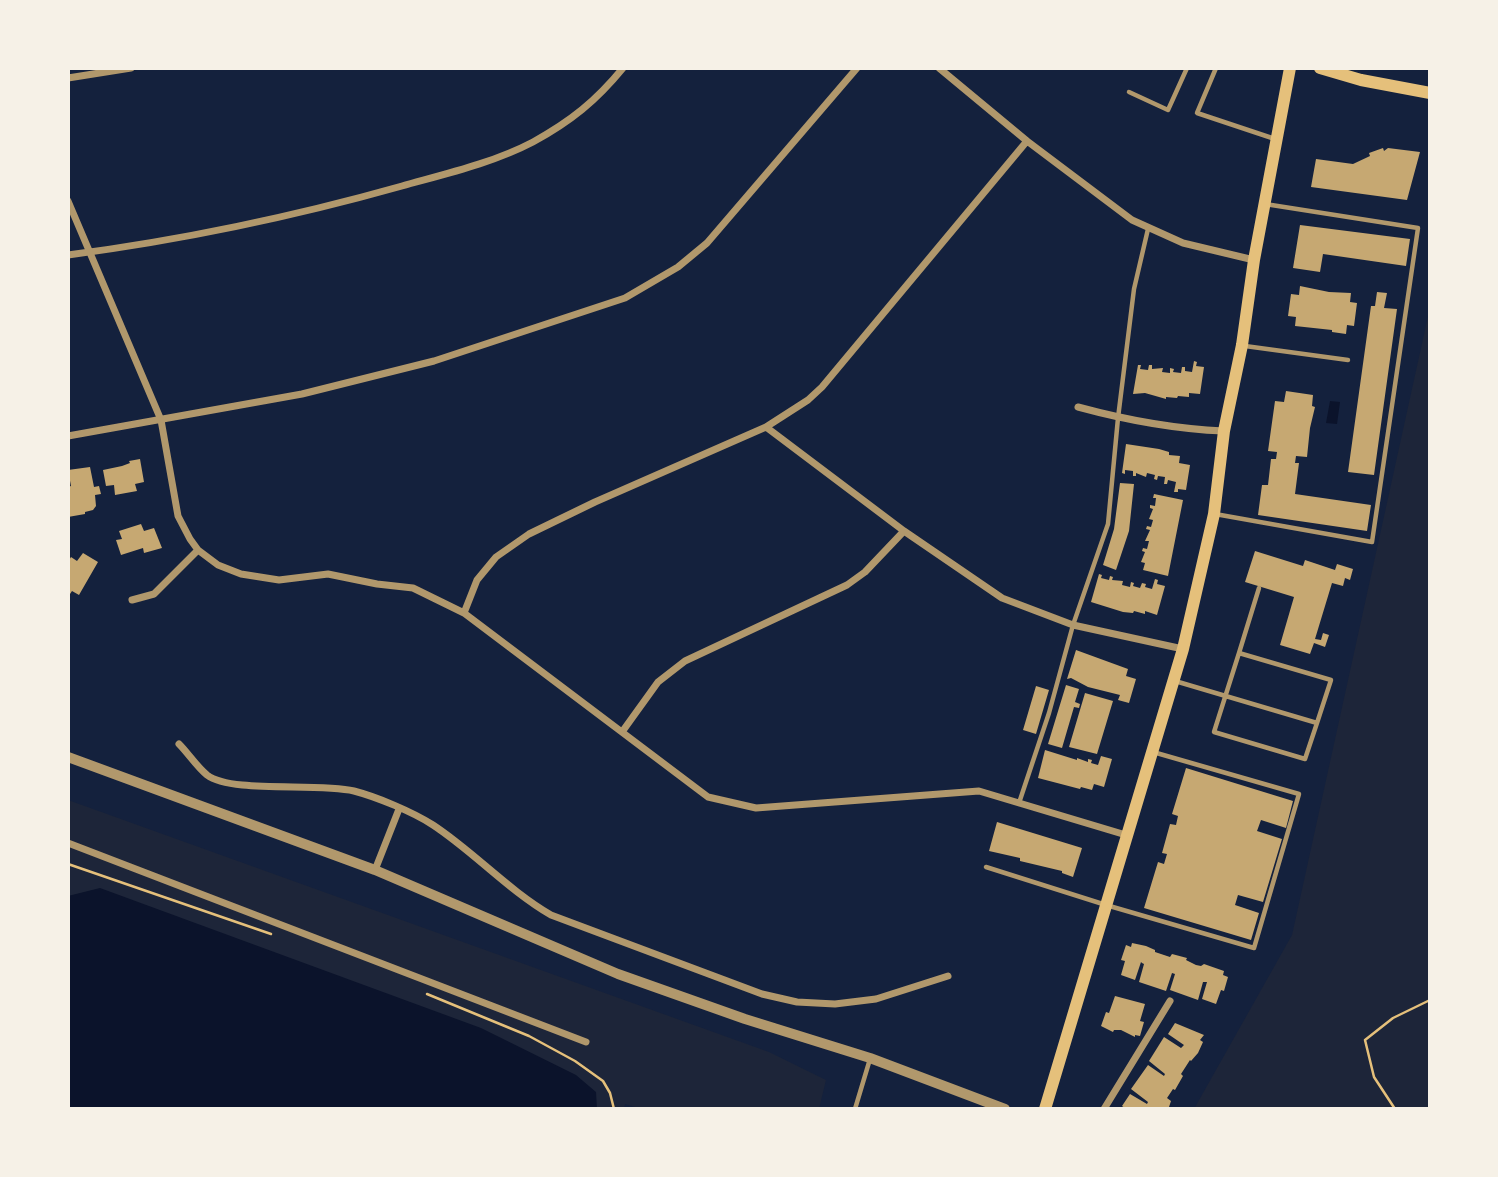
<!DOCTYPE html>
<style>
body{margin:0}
#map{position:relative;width:1498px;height:1177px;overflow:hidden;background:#14213d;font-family:"Archivo Narrow",sans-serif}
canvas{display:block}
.frame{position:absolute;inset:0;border:70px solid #f6f1e7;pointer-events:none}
</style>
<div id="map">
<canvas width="1498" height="1177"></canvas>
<div class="frame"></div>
</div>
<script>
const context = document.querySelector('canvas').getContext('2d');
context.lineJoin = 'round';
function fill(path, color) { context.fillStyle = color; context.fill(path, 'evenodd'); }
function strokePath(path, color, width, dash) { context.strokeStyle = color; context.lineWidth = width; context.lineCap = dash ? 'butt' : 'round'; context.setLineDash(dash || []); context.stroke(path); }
fill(new Path2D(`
 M1430 307V1109H1194L1292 935Z
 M68 800 769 1052 826 1080 819 1109H641L625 1104 624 1109H68Z`), '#1d2539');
fill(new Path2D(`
 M1330 401 1340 402 1337 424 1326 423Z
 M100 888 481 1028 576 1075 596 1092 597 1109H68V896Z`), '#0b132b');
fill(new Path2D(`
 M1383 148 1384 151 1388 148 1420 152 1407 200 1311 187 1316 159 1353 164 1370 156 1369 153Z
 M1300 225 1410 239 1406 266 1323 254 1320 272 1293 268Z
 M1300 286 1329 292 1351 293 1350 302 1357 303 1354 326 1347 325 1346 334 1332 332V330L1295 326 1296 317 1288 316 1291 294 1299 295Z
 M1377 292 1387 293 1384 308 1397 309 1374 475 1348 472 1371 306H1375Z
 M1194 361 1197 362 1196 366 1204 367 1200 394 1189 393V397L1178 396 1177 398 1166 397V399L1145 393 1133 394 1138 365H1141L1140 369 1148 370 1149 365H1152V369L1163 368 1162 372 1170 373V368L1174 369 1173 372 1181 373 1182 367H1185V371L1192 372Z
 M1286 391 1313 395 1312 406 1315 407 1310 428 1307 457 1296 456 1295 463H1299L1295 494 1371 505 1367 531 1258 515 1262 485H1268L1271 459H1276L1277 452 1268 451 1275 401 1284 402Z
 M1126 444 1159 449 1169 452V455L1180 456 1179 463 1190 465 1186 490 1178 489V492H1174L1176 482 1168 480 1167 484H1164L1165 477 1158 476 1157 480 1154 479 1155 475 1147 473 1146 477 1136 473V476H1133V471L1125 470V474L1122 473Z
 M140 459 144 482 135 484 137 491 115 495 114 485 106 486 103 470 122 466 130 463 129 461Z
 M90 467 94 487 99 486 101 494 95 495 96 506 93 510 85 512V514L68 517V487L71 486 68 470Z
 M1120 483 1134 484 1129 531 1116 570 1103 565 1114 529Z
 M1154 494 1183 500 1168 576 1143 570 1145 563 1141 562 1145 552 1142 551 1143 548 1147 549 1149 541H1145L1150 530 1146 529 1147 526 1151 527 1153 520 1149 519 1153 509 1150 508V505L1155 506 1156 498H1153Z
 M141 524 144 531 154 528 162 548 144 553 143 548 121 555 116 540 122 539 119 531Z
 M1255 551 1303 566 1305 560 1335 570 1337 564 1353 569 1350 580 1345 578 1343 586 1332 583 1315 639 1321 640 1323 633 1329 635 1325 647 1314 643 1310 654 1280 645 1294 597 1245 582Z
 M83 553 98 562 79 595 72 591 68 597V562L71 557 77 561Z
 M1099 574 1102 575 1101 578 1109 580 1110 576 1113 577 1112 580 1123 581 1122 585 1130 587 1131 582 1134 583 1133 586 1140 588 1142 583 1146 584 1145 587 1152 589 1155 579 1158 580 1157 584 1165 586 1157 615 1145 611V614L1134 611 1133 613 1123 612 1091 602Z
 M1076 650 1128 669 1126 676 1136 679 1129 703 1118 700 1120 695 1088 687 1071 678 1067 679Z
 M1066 685 1079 689 1075 702 1080 704 1079 708 1074 707 1062 748 1048 744Z
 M1036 686 1049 690 1036 734 1023 730Z
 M1085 693 1113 701 1097 754 1069 747Z
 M1045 750 1077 760V758L1088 762V759L1092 760 1091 763 1098 765 1101 756 1112 759 1104 787 1094 784 1092 790 1081 787 1080 789 1038 778Z
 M1186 768 1293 801 1286 828 1261 820 1257 831 1282 839 1263 902 1238 895 1235 905 1259 913 1251 940 1144 908 1158 862 1164 864 1167 854 1162 853 1170 824 1176 825 1178 816 1172 814Z
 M997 822 1082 848 1073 877 1062 873V871L1020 861V858L989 851Z
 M1132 943 1146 946 1155 950V952L1170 957 1172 954 1187 958 1186 960 1196 965 1201 966 1204 964 1224 971 1223 975 1228 977 1224 991 1221 990 1216 1004 1202 999 1207 982H1203L1198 1000 1170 990 1175 974 1172 973 1166 991 1139 982 1144 964 1142 963 1141 962 1135 980 1121 975 1125 961 1121 960 1126 945 1131 947Z
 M1115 996 1145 1004 1140 1021 1144 1022 1140 1036 1135 1035V1037L1121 1030H1114L1113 1032 1101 1026 1106 1012 1109 1013Z
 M1175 1023 1204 1035 1200 1040 1203 1042 1198 1053 1191 1061 1190 1060 1181 1074 1183 1076 1175 1090 1173 1089 1167 1098 1171 1101 1169 1107 1126 1109 1122 1106 1130 1094 1147 1104 1148 1102 1131 1089 1148 1065 1164 1076 1165 1074 1149 1061 1164 1037 1181 1048 1184 1045 1168 1034Z`), '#c6a872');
strokePath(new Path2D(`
 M68 864 271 934
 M427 994 529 1036 575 1061 603 1081 610 1093 614 1109
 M1395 1109 1374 1077 1365 1040 1393 1018 1430 1000`), '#e5c07b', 2.5);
strokePath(new Path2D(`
 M1216 68 1197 113 1275 139
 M1129 92 1168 110 1187 68
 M1245 346 1348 360
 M1215 514 1372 542 1418 228 1265 204
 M1239 653 1259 588
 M1175 681 1317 723 1305 759 1214 732 1239 653 1331 680 1317 723
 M1019 803 1049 713 1073 625 1108 524 1118 418 1134 289 1148 229
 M986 867 1106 905 1254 948 1299 794 1153 752
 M855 1109 870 1059`), '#b1986c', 4.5);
strokePath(new Path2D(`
 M939 68 1027 141 1132 220 1183 243 1254 260
 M68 78 131 68
 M68 201 161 420 178 516 190 539 198 550 218 565 241 574 279 580 328 574 377 584 413 588 464 613 708 797 756 808 979 791 1126 835
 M68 255C182 240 292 217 402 186 445 174 493 163 533 142 571 121 596 101 623 68
 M1078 407C1126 420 1174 429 1224 431
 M766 427 904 531 1002 598 1073 625 1183 649
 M68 436 302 394 434 361 625 298 678 267 707 243 857 68
 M132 600 154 594 198 550
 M464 613 477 580 496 557 529 534 595 502 766 427 808 400 822 387 1027 141
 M622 732 658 682 685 661 847 585 865 572 904 531
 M179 744C188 753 197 767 207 775 232 794 317 782 354 791 377 797 413 812 433 825 474 852 508 890 551 915L762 994 797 1002 835 1004 876 999 948 976
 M68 843 586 1042
 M375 870 399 809
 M1104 1109 1170 1001`), '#b1986c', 7);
strokePath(new Path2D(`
 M68 757 375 870 618 974 745 1019 870 1058 1005 1109`), '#b1986c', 10);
strokePath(new Path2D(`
 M1320 68 1361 80 1430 93
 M1045 1109 1183 649 1214 514 1224 431 1242 345 1254 260 1290 68`), '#e5c07b', 12);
</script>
